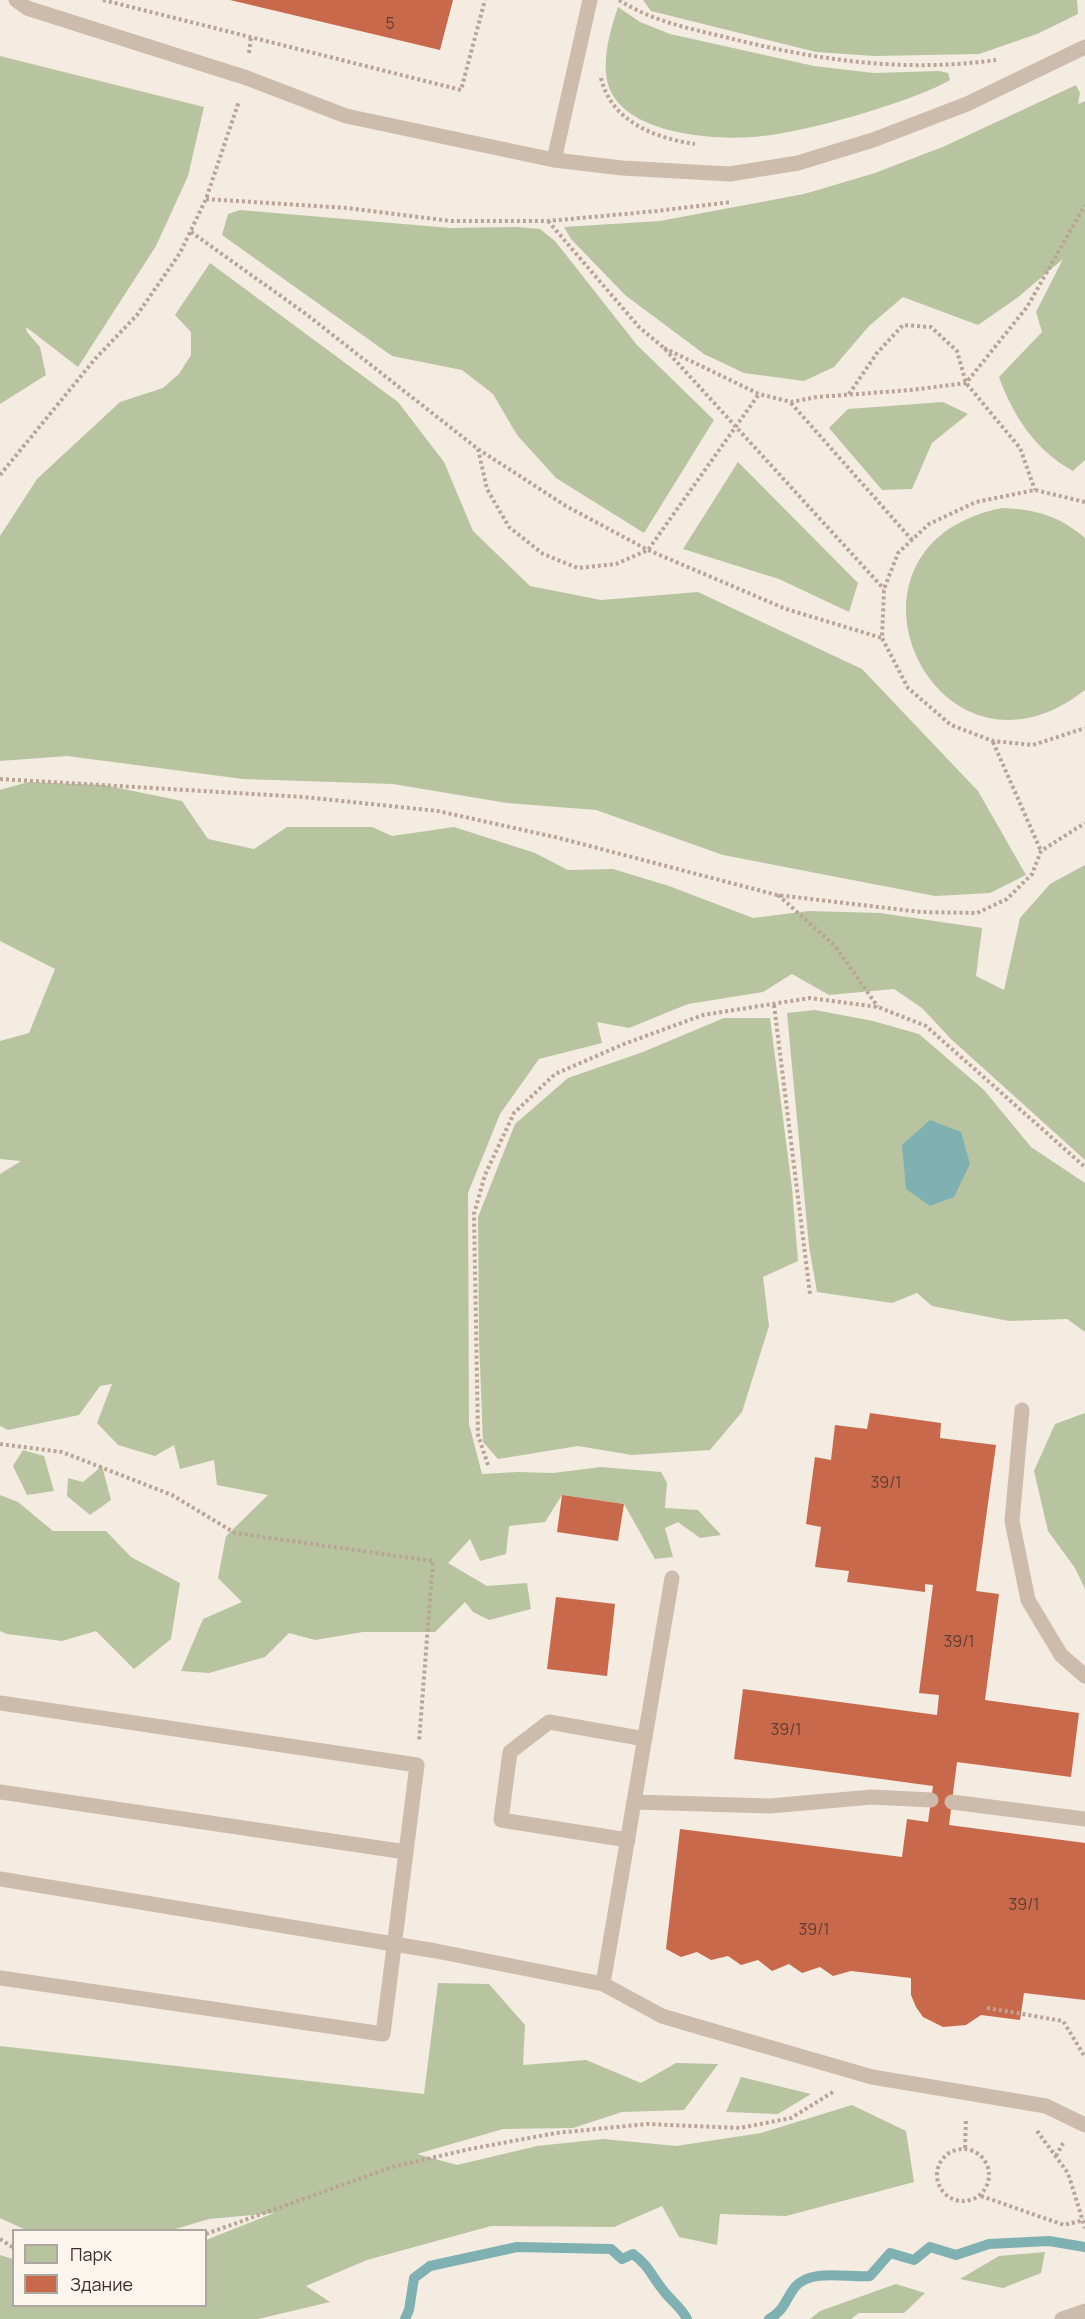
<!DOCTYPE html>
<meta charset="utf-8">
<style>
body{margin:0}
#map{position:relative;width:1085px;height:2319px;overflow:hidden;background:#f4ebe1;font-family:Manrope,sans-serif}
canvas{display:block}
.legend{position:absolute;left:12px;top:2229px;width:195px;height:78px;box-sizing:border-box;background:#fbf5ee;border:2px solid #aea6a0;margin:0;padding:8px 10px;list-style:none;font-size:18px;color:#3b302b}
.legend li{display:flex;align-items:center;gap:12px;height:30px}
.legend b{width:30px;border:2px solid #aea6a0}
</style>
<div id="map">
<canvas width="1085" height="2319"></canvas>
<ul class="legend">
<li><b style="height:16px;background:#b8c4a0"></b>Парк</li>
<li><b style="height:16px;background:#c8694b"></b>Здание</li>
</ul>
</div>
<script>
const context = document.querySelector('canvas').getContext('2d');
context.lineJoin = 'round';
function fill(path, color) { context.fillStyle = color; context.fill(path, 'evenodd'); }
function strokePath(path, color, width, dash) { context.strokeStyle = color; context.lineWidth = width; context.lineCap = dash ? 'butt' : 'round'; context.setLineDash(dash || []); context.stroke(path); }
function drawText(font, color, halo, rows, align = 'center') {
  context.font = font + ' Manrope,sans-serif'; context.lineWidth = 4.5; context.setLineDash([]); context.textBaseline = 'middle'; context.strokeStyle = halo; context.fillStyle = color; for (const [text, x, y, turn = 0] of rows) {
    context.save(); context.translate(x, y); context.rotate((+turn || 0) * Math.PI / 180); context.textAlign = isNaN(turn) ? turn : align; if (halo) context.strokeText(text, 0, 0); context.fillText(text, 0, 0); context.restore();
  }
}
fill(new Path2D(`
 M643 0H1077L1078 14 1037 34 979 54 875 56 816 52 651 11Z
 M618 7 640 22 670 34 814 66 874 73 939 71 948 73 950 80C910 103 800 134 753 137 712 140 632 134 611 92 599 67 610 31 618 7Z
 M0 56 204 107 188 176 156 246 78 367 26 327 27 332 40 347 46 375 0 404Z
 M1076 85 1080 93 1078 104 1085 101V460L1073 471C1036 451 1013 416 999 377L1042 332 1036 312 1063 259 1017 298 978 325 903 297 869 326 834 367 804 381 744 373 704 354 625 295 571 239 564 227 660 221 804 194 875 173 945 146Z
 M240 210 450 228 517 227 540 229 555 241 637 345 714 420 644 533 556 478 517 435 493 394 462 370 392 356 222 235 228 214Z
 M210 263 398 402 444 462 473 531 530 586 601 600 698 592 862 669 978 791 1026 875 990 893 935 896 723 855 596 810 507 803 393 784 243 779 67 756 0 761V536L37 479 120 402 163 388 179 374 191 355V332L175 315Z
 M943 402 968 414 932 443 912 489 882 490 829 428 848 409Z
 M738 462 858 583 849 612 779 579 683 549Z
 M1002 508C1035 509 1060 516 1085 538V690C936 807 814 546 1002 508Z
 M28 782 104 785 182 801 208 839 254 849 287 827H372L392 836 454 827 535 853 568 870 613 869 669 886 753 918 809 911 880 913 982 928 976 976 1004 990 1020 918 1050 884 1085 865V1160L951 1039 922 1008 894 989 829 995 792 974 763 992 688 1004 629 1028 597 1022 602 1043 539 1059 500 1114 468 1193 469 1424 482 1474 518 1472 553 1473 601 1467 661 1472 667 1483 665 1508 698 1510 721 1535 700 1538 678 1522 665 1528 673 1557 655 1559 624 1504 562 1495 545 1522 509 1526 506 1554 480 1561 470 1539 448 1563 487 1586 527 1583 531 1609 489 1620 473 1612 465 1602 435 1632H363L315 1640 289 1633 265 1657 209 1673 181 1671 203 1619 242 1602 218 1578 226 1536 268 1495 217 1485 214 1460 180 1469 174 1445 155 1456 118 1445 97 1423 112 1384 100 1386 79 1415 8 1430 0 1426V1174L21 1161 0 1159V1041L29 1033 55 969 0 941V790Z
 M815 1010 873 1021 919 1034 984 1090 1031 1147 1085 1183V1332L1067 1319 1009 1321 932 1306 917 1293 892 1303 817 1292 809 1246 787 1013Z
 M724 1018H770L792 1188 798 1261 763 1277 769 1326 742 1412 710 1450 632 1455 578 1446 498 1459 483 1442 479 1340 478 1217 515 1124 568 1078 643 1052Z
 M1085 1413V1589L1075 1568 1048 1531 1034 1471 1055 1424Z
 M23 1450 44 1456 54 1491 27 1495 13 1466Z
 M102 1466 111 1500 90 1515 67 1496 68 1478 83 1482Z
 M0 1495 18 1502 53 1531H106L131 1557 180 1583 171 1639 134 1669 96 1631 62 1641 7 1634 0 1631Z
 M438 1983 489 1984 525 2025 523 2065 586 2060 641 2083 676 2063 718 2064 684 2110 622 2112 573 2128 503 2129 417 2154 457 2165 537 2146 603 2139 676 2146 761 2133 852 2105 906 2131 914 2182 786 2216 720 2214 717 2245 679 2237 662 2206 614 2227 491 2226 367 2260 306 2286 330 2302 258 2319H0V2255L13 2259 14 2306H206V2240L274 2213 209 2219 172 2230H26L0 2218V2046L424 2094Z
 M741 2077 811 2094 778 2114 726 2112Z
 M1045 2252 1041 2273 1003 2288 960 2279 999 2256Z
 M896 2284 925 2293 904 2313H859L851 2319H810L820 2311Z`), '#b8c4a0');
fill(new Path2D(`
 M930 1120 961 1132 970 1164 954 1197 930 1206 906 1189 902 1145Z`), '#7fb0b2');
strokePath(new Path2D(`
 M405 2319 409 2310 414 2278 430 2266 517 2247 611 2249 622 2259 633 2254C649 2266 651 2275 663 2290 671 2301 681 2307 687 2319
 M769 2319C786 2309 784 2301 795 2287 811 2268 848 2278 870 2276L890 2253 914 2260 930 2247 956 2255 989 2244 1049 2241 1085 2247`), '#7fb0b2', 10);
fill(new Path2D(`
 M230 0H453L440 50Z
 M870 1413 941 1423 940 1438 996 1445 976 1591 999 1594 985 1700 1079 1713 1071 1777 957 1762 949 1825 1085 1843V2000L1024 1993 1020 2020 981 2015 966 2025 943 2027 923 2017 916 2007 911 1995V1978L851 1971 833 1976 820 1967 802 1973 789 1964 772 1971 758 1960 741 1965 728 1956 711 1960 697 1952 681 1957 666 1949 680 1829 902 1857 907 1819 928 1822 933 1786 734 1759 743 1689 937 1715 939 1695 919 1693 933 1585 925 1584V1592L847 1582 849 1571 815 1567 821 1527 806 1524 815 1457 831 1460 835 1425 867 1429Z
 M562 1495 624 1504 618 1541 557 1532Z
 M556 1597 615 1604 607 1676 547 1669Z`), '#c8694b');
strokePath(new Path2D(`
 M103 0 461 90 485 0
 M619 0C652 21 687 28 725 37 816 60 902 73 996 60
 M249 53 251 37
 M601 78C611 121 654 138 695 144
 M206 199 347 208 451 221H548L657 211 731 202
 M548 221 639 327 664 348 884 589
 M191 232 306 314 478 449 566 506 648 550 786 609 882 638
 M664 348 759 394 791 402 817 397 911 390 966 383 1027 307 1085 205
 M849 394 877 353 903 325 931 327 957 351 966 383 1020 448 1035 490
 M791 403 912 540
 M478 449 487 489 509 527 543 554 578 568 616 564 648 550 759 394
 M0 475 95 359 137 315 180 253 206 199 239 101
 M1085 502 1035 490 976 502 929 524 898 553 884 589 882 638 908 688 951 725 993 741 1033 745 1085 728
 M993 742 1041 851
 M0 779 304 797 438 811 559 838 777 895 921 912 977 913 1007 899 1032 874 1041 851 1085 823
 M778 895 835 946 878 1007
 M774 1005 810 1294
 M0 1444 62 1452 172 1495 235 1533 433 1561 419 1742
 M488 1465 478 1435 474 1214 485 1175 514 1113 555 1074 624 1044 703 1015 810 998 878 1007 926 1026 1085 1167
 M987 2008 1063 2021 1085 2057
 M1037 2131 1068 2173 1085 2228
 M965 2148 966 2119
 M937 2175a26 26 0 1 1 52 0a26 26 0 1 1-52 0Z
 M1056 2156 1063 2143
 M981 2196 1064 2225 1084 2220
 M206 2234 392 2167 470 2149 556 2133 647 2124 740 2128 791 2118 833 2092
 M0 2239 14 2248`), '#b9a596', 4, [3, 3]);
strokePath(new Path2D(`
 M16 0 27 8 247 78 346 116 554 160 622 168 730 174 798 163 873 140 967 104 1085 47
 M554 160 590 0
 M1022 1410 1012 1521 1028 1600 1061 1655 1085 1676
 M0 1703 417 1765 383 2034 0 1978
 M0 1792 406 1852
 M634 1802 770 1806 872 1797 931 1800
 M952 1802 1085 1819
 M628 1840 501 1820 510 1752 549 1722 645 1739
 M0 1879 436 1951 603 1984 662 2016 682 2022 872 2077 1046 2106 1085 2125
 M603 1984 672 1578
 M1062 2319 1085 2311`), '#cdbbac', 15);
drawText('16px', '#5e3e33', null, [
 ["5",390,25],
 ["39/1",886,1484],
 ["39/1",959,1643],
 ["39/1",786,1731],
 ["39/1",1024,1906],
 ["39/1",814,1931]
]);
</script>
